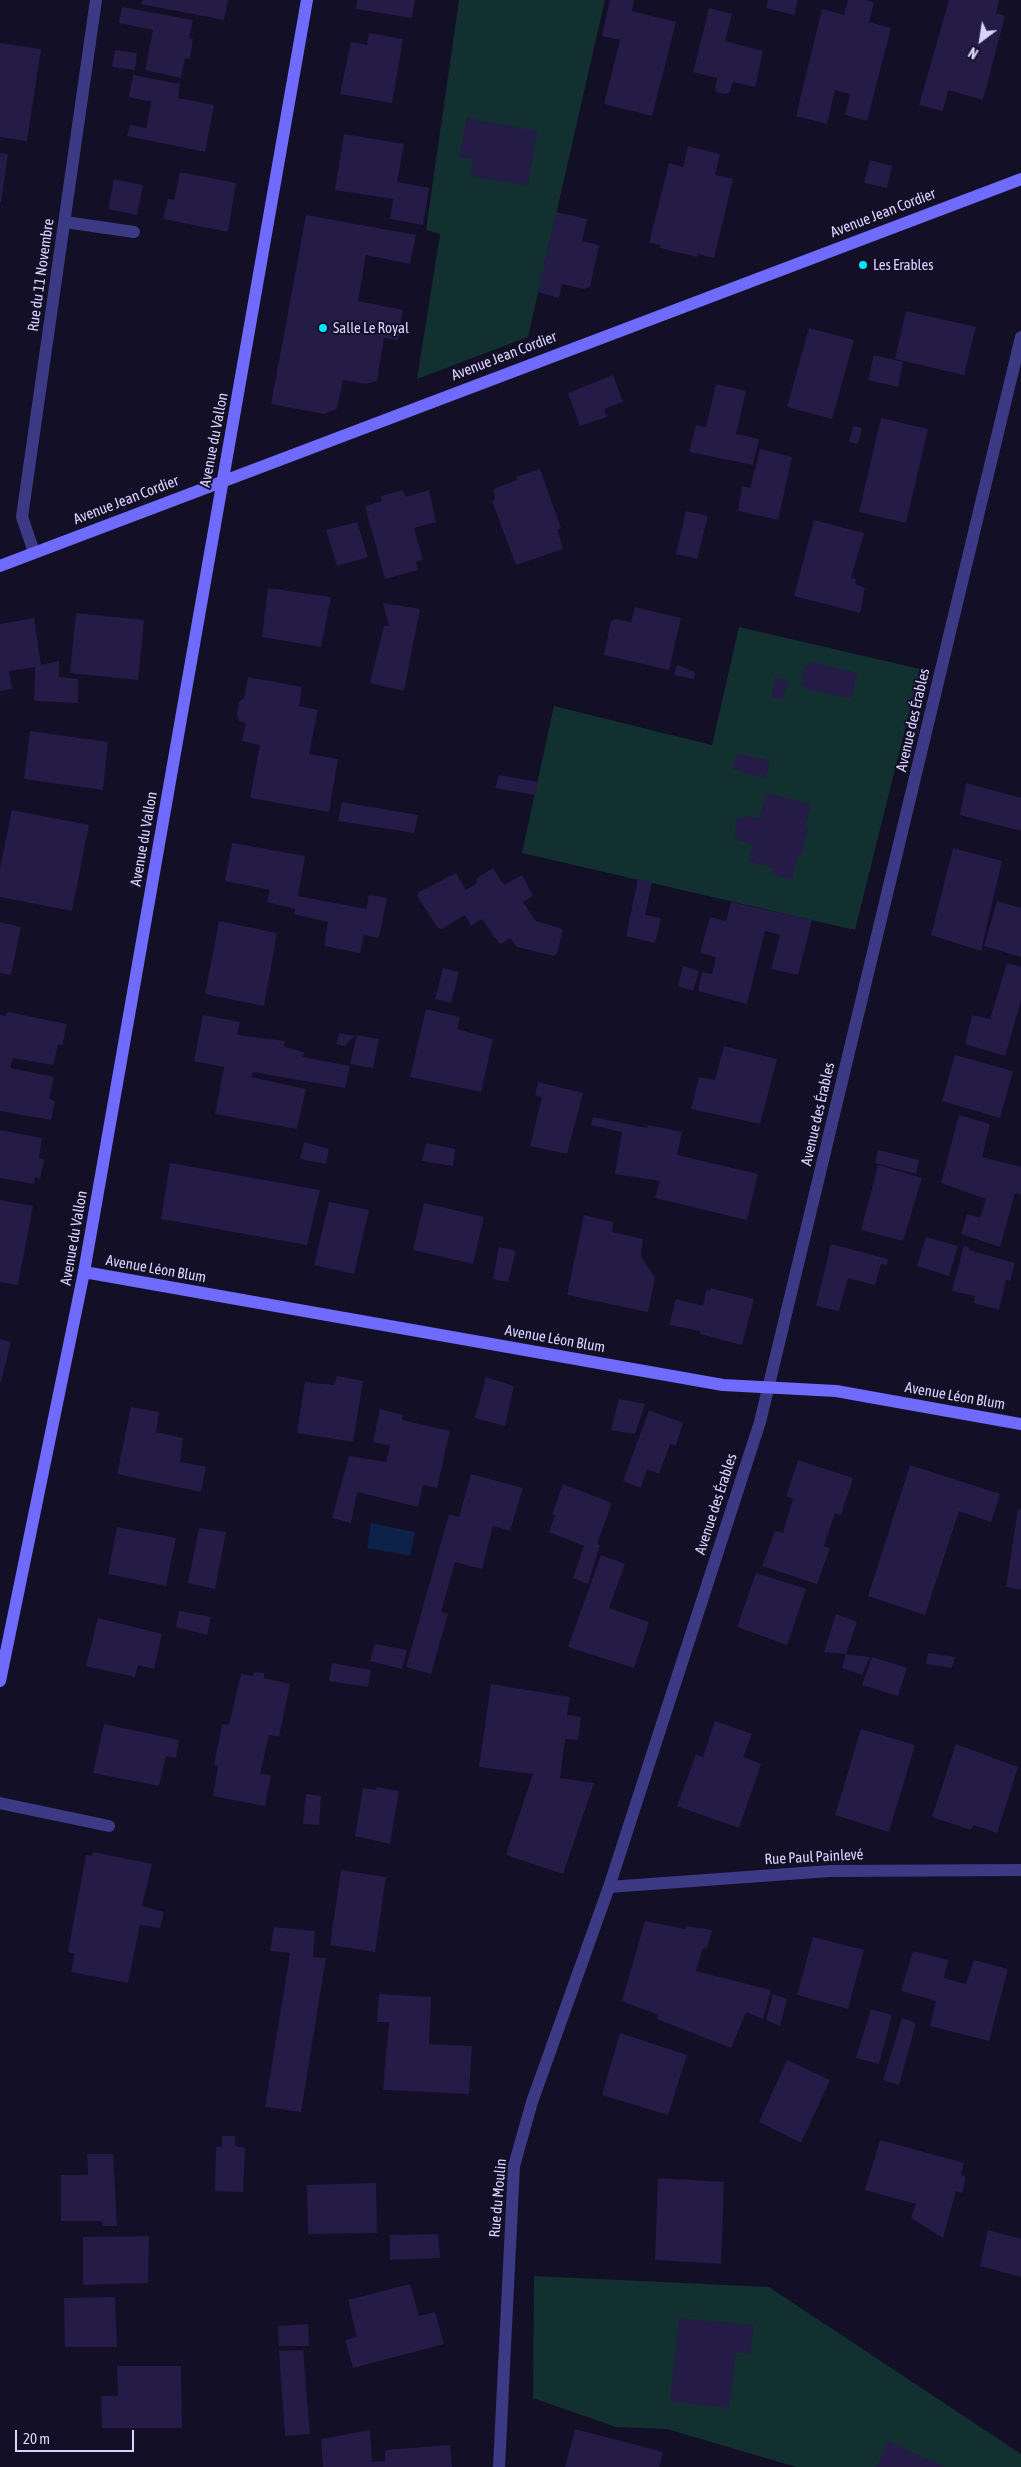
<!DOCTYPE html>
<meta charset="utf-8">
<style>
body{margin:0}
#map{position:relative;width:1021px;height:2467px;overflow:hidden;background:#130f26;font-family:"Asap Condensed",sans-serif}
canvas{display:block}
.north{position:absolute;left:956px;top:15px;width:50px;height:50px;-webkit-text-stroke:4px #130f26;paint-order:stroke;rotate:211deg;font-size:14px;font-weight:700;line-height:20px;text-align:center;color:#d9d4ff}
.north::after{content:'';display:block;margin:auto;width:18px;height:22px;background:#d9d4ff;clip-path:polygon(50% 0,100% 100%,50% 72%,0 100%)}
.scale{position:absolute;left:15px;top:2430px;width:119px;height:22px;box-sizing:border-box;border:2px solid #d9d4ff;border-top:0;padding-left:6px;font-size:15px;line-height:18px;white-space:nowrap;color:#d9d4ff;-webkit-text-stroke:4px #130f26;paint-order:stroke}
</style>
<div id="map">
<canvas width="1021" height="2467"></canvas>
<div class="north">N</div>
<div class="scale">20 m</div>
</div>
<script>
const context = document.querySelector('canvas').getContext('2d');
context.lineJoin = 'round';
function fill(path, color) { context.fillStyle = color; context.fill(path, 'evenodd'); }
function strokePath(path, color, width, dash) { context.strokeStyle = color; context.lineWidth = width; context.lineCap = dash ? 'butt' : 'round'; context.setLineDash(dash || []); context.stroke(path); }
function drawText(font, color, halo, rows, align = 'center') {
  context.font = font + ' "Asap Condensed",sans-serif'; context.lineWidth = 4; context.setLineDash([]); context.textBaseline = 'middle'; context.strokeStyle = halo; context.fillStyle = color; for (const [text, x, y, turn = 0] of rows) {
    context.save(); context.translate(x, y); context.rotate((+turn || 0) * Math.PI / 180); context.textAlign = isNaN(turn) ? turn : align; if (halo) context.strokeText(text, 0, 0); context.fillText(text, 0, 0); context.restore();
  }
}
fill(new Path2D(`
 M459 0H605L528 337 417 379 440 234 426 230Z
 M739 627 920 669 855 930 522 853 554 706 712 745Z
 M534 2276 769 2287 1021 2454V2467H796L667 2429 616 2427 533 2398Z`), '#12302f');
fill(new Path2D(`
 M371 1523 415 1532 410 1556 367 1548Z`), '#0c2248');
fill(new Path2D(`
 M142 0H228L224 20 141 4Z
 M357 0H415L412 18 356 9Z
 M610 0H634L632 11 676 22 652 116 604 104 620 40 602 36Z
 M768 0H798L794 15 766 8Z
 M848 0H866L874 3 869 22 891 28 867 121 845 115 850 94 835 90 827 124 796 116 822 9 844 15Z
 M949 0H999L996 13 1005 16 983 100 948 90 943 111 919 105Z
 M122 7 193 20 189 38 193 39 190 59 185 58 181 78 145 70 153 30 119 23Z
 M709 8 732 14 725 41 763 51 755 87 733 82 730 92 726 94 717 92 715 88 717 78 693 72Z
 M369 33 403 39 392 103 340 94 351 42 367 45Z
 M0 43 41 49 27 141 0 137Z
 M115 50 137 53 135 70 112 67Z
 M133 75 180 84 178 98 214 105 205 152 127 136 130 125 146 128 151 102 129 97Z
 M467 118 537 131 528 186 470 176 473 159 459 157Z
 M344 134 404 144 397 182 429 188 423 225 390 219 393 199 335 190Z
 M688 146 720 154 715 175 733 179 714 258 698 254 697 257 660 248V245L649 243 669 163 683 167Z
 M0 153 8 154 1 202H0Z
 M870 160 892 166 887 188 864 183Z
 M180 172 236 183 228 232 163 219 168 199 174 200Z
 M114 179 143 185 137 215 108 209Z
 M556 212 587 219 582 241 599 245 590 287 584 289 562 284 559 298 538 292Z
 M306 215 416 235 410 264 366 255 358 301 403 310 398 340 384 338 377 381 366 384 343 380 337 409 324 414 271 404Z
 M906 311 976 327 964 375 895 359Z
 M809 328 854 340 832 419 787 407Z
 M874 355 903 362 898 387 868 380Z
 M613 375 623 402 604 409 607 417 580 426 568 393Z
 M716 384 746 391 736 434 759 439 753 465 689 452 696 425 706 427Z
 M881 418 928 429 906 523 859 512Z
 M853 426 862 428 858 444 849 442Z
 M760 449 792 457 778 520 738 511 742 486 750 488Z
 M540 469 561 528 557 529 563 549 516 565 492 501 495 499 493 489 517 480 516 477Z
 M403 490 405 497 429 490 436 522 414 528 423 560 416 562 418 570 385 579 365 506 382 501 381 496Z
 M686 511 708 516 697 559 676 554Z
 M814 520 864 533 851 578 856 579 855 584 865 588 860 613 794 596Z
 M357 522 368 557 337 566 326 530Z
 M268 588 331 597 321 647 262 637Z
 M383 603 420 609 404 691 370 683 384 626H389Z
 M635 607 681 618 669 670 604 655 611 621 616 619 631 622Z
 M76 613 144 620 138 680 70 673Z
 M34 618 41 665 59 661V677L78 679V703L34 701 35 667 9 671 12 689 0 691V624Z
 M812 662 857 673 851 699 806 689 801 684 804 667Z
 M677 665 695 672 694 679 674 675Z
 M248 677 302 687 299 706 318 710 309 754 338 759 329 812 250 798 260 745 242 741 246 723 239 721 237 714 239 702 244 698Z
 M775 677 788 681 783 699 772 697Z
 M30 731 108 742 103 790 24 779Z
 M737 754 770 761 765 778 732 769Z
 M499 775 538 782 535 795 495 788Z
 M966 783 1021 798V831L960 815Z
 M767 793 811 804 805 827 808 828 801 856H798L792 879 771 874 773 868 748 861 753 845 738 840 734 836 737 819 747 816 759 819Z
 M342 802 418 815 414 833 338 821Z
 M12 810 89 825 72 911 0 897V868Z
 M232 843 305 856 298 896 366 909 369 895 387 898 379 938 364 935 360 953 324 946 328 922 294 914 295 909 267 902 270 890 225 881Z
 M953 848 1002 861 981 951 931 935Z
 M493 868 504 885 522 875 533 896 523 902 536 921 563 929 557 953 554 956 517 947 510 938 501 944 498 942 482 919 471 926 465 915 442 929 438 928 417 896 419 892 456 873 466 890 476 884 477 878Z
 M638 879 652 882 645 915 661 918 655 943 626 936Z
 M997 901 1021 908V957L984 946Z
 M731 902 812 920 798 975 771 969 780 935 765 931 747 1004 698 991 702 972 712 974 716 957 700 953 710 917 726 921Z
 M219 921 277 933 264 1006 205 994Z
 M0 922 21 927 11 975 0 973Z
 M1007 963 1021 967V1001L1005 1056 965 1044 972 1015 990 1019Z
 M683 966 699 971 693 991 678 986Z
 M443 968 459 972 451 1003 435 999Z
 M426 1009 460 1017 457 1029 493 1039 481 1092 410 1077Z
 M8 1012 67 1024 62 1046 58 1044 53 1065 13 1058 10 1068 54 1077 49 1099 55 1101 51 1120 0 1111V1015L5 1016Z
 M203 1015 240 1022 237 1035 285 1041 284 1047 304 1052 303 1057 350 1066 345 1088 253 1072 251 1077 306 1089 297 1129 215 1114 224 1067 194 1061Z
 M339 1033 355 1036 344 1046 336 1044Z
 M357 1035 379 1039 373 1068 350 1064Z
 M724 1046 777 1059 760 1124 691 1109 699 1077 715 1080Z
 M955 1055 1013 1071 1000 1118 942 1101Z
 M538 1082 583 1093 567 1154 530 1146 542 1097 535 1095Z
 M959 1115 990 1124 982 1157 1021 1167V1195L1015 1193 1000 1247 961 1234 967 1214 980 1218 986 1199 941 1183Z
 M593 1117 647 1128 648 1125 682 1132 677 1155 758 1174 747 1220 655 1198 660 1181 615 1174 622 1132 591 1125Z
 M0 1130 42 1138 39 1158 44 1160 40 1179 35 1177 34 1184 0 1178Z
 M304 1142 329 1149 326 1164 300 1159Z
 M426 1143 455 1149 453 1166 422 1161Z
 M878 1150 919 1160 916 1174 875 1163Z
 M170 1163 320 1190 307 1245 161 1219Z
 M878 1165 922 1178 903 1241 861 1230Z
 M0 1200 33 1206 18 1285 0 1282Z
 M329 1202 369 1210 354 1274 314 1265Z
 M424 1203 484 1217 473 1264 413 1250Z
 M584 1215 613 1222 612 1232 643 1239 641 1256 655 1278 648 1312 567 1295Z
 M926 1237 958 1246 949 1276 917 1266Z
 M831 1244 888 1259 887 1265 881 1264 875 1285 848 1278 839 1311 816 1306Z
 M964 1245 969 1247V1250L1015 1263 1010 1281 1006 1280 999 1310 974 1303 975 1296 952 1291Z
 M499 1247 516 1251 508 1282 493 1279Z
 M710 1288 754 1299 742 1345 700 1334V1331L669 1325 676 1299 703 1306 706 1290 710 1291Z
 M0 1339 11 1342 1 1382 0 1381Z
 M337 1376 363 1381 353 1442 297 1433 305 1382 334 1385Z
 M486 1377 514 1386 505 1426 475 1418Z
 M619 1399 645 1404 635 1434 611 1430Z
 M131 1407 159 1412 156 1432 183 1438 180 1462 206 1467 201 1492 117 1474Z
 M380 1409 403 1415 402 1420 450 1431 437 1488 423 1485 418 1507 357 1492 351 1523 332 1518 349 1456 386 1462 390 1446 373 1442Z
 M649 1410 683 1423 676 1445 670 1444 659 1474 647 1469 641 1488 623 1481Z
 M798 1460 853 1478 841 1515 835 1513 824 1546 830 1548 817 1584 762 1566 775 1531 783 1533 793 1499 786 1496Z
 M910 1465 1000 1494 991 1522 959 1511 925 1615 868 1596Z
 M471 1474 523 1488 510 1531 493 1526 482 1569 455 1562 441 1612 448 1614 431 1674 406 1667 449 1514 459 1517Z
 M563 1484 612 1503 597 1544 600 1545 588 1584 573 1578 584 1546 549 1532 555 1515 552 1514Z
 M1018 1509 1021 1510V1590L1006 1587Z
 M117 1527 176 1538 166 1586 108 1574Z
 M199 1528 226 1532 215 1589 188 1583Z
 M601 1555 625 1564 609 1608 649 1622 634 1668 568 1647Z
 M756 1573 806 1589 787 1645 737 1627Z
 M179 1611 211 1617 207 1635 176 1627Z
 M836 1614 857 1622 846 1654 824 1652Z
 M98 1618 162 1634 154 1669 138 1665 135 1677 86 1666Z
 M375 1644 407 1650 402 1669 370 1661Z
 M928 1653 955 1657 952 1668 926 1664Z
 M846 1654 870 1657 862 1675 842 1668Z
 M872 1657 907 1668 898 1696 862 1685Z
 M332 1663 371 1670 368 1687 329 1681Z
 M254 1672 264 1673V1678L290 1684 279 1737 269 1735 260 1774 271 1775 265 1806 213 1796 218 1766 214 1765 222 1724 229 1725 241 1674 253 1676Z
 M491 1684 570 1697 567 1715 581 1717 578 1740 565 1739 560 1778 594 1783 563 1874 506 1855 533 1774 479 1767Z
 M715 1721 752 1734 743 1757 761 1764 739 1828 677 1806 696 1754 703 1757Z
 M104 1724 179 1740 176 1758 166 1756 159 1786 93 1773Z
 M861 1729 915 1745 889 1832 835 1815Z
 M956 1744 1018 1767 997 1833 974 1825 971 1830 932 1817Z
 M377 1787 399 1791 390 1844 355 1836 363 1788 376 1790Z
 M306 1794 321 1796 319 1825 303 1824Z
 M93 1852 152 1864 142 1906 164 1912 160 1928 140 1925 128 1983 71 1972 75 1954 68 1952 86 1855 92 1856Z
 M341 1870 386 1877 375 1952 330 1945Z
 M645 1921 685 1929 687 1926 712 1930 707 1948H703L696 1971 771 1990 763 2019 746 2012 731 2048 657 2019 658 2015 622 2001Z
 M274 1927 315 1931 313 1957 326 1958 301 2112 265 2107 290 1953 270 1951Z
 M813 1937 864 1950 848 2009 797 1995Z
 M913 1951 948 1960 944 1978 966 1984 974 1960 1008 1969 989 2041 930 2026 936 2001 901 1991Z
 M379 1994 431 1997 429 2044 472 2046 469 2094 383 2090 389 2022H377Z
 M773 1994 787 1999 780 2026 766 2020Z
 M871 2009 892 2015 879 2064 856 2058Z
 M902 2018 916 2023 899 2085 883 2080Z
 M620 2033 687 2055 668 2115 602 2095Z
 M787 2060 830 2080 801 2143 759 2122Z
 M222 2136H235V2146L245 2148 243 2192 215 2191 216 2147H222Z
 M880 2140 964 2163 961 2175 966 2177 962 2193 956 2191 943 2238 911 2218 916 2204 865 2190Z
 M87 2154H113L117 2226H103L102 2221H61V2175H88Z
 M658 2178 724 2182 721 2264 655 2260Z
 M376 2183 377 2233 308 2234 307 2185Z
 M988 2230 1021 2239V2277L980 2266Z
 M438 2234 440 2258 390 2260V2235Z
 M149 2236 148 2283 83 2285V2237Z
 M410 2284 419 2316 435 2312 444 2344 353 2368 345 2340 357 2337 348 2300Z
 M115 2297 117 2347H65L64 2298Z
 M679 2318 754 2325 750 2354 736 2352 729 2408 670 2401Z
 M308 2324 309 2346H279L278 2326Z
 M303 2350 310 2434 285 2436 279 2351Z
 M117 2366H181L182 2428H102L101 2396H118Z
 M575 2429 663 2452 659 2467H565Z
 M370 2430 372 2462 385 2461V2450L450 2445 452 2467H323L321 2439Z
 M888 2441 945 2467H876Z`), '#241b47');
strokePath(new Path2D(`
 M65 222 134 232
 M0 1803 109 1826`), '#3d3a85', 12);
strokePath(new Path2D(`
 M34 552 22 517 96 0
 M609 1887 830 1871 1021 1870
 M499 2467 514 2166 532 2102 609 1887 760 1422 1021 337`), '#3d3a85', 12);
strokePath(new Path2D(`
 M0 566 1021 179
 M84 1272 723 1385 836 1391 1021 1424
 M0 1681 84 1272 307 0`), '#6f6bff', 12);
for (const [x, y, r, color] of [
 [863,265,5,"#00e5ff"],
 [323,328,5,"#00e5ff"]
]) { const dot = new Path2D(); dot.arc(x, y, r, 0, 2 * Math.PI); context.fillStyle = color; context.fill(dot); strokePath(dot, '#130f26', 2); }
drawText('15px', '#d9d4ff', '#130f26', [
 ["Avenue Jean Cordier",883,213,-21],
 ["Rue du 11 Novembre",41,275,-82],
 ["Avenue Jean Cordier",504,356,-21],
 ["Avenue du Vallon",214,440,-79],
 ["Avenue Jean Cordier",126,500,-21],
 ["Avenue des Érables",913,720,-77],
 ["Avenue du Vallon",144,839,-80],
 ["Avenue des Érables",818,1114,-77],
 ["Avenue du Vallon",74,1238,-80],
 ["Avenue Léon Blum",156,1269,10],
 ["Avenue Léon Blum",555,1339,10],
 ["Avenue Léon Blum",955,1396,10],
 ["Avenue des Érables",716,1504,-72],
 ["Rue Paul Painlevé",814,1857,-3],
 ["Rue du Moulin",498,2198,-85]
]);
drawText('15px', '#d9d4ff', '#130f26', [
 ["Les Erables",873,265],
 ["Salle Le Royal",333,328]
], 'left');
</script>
